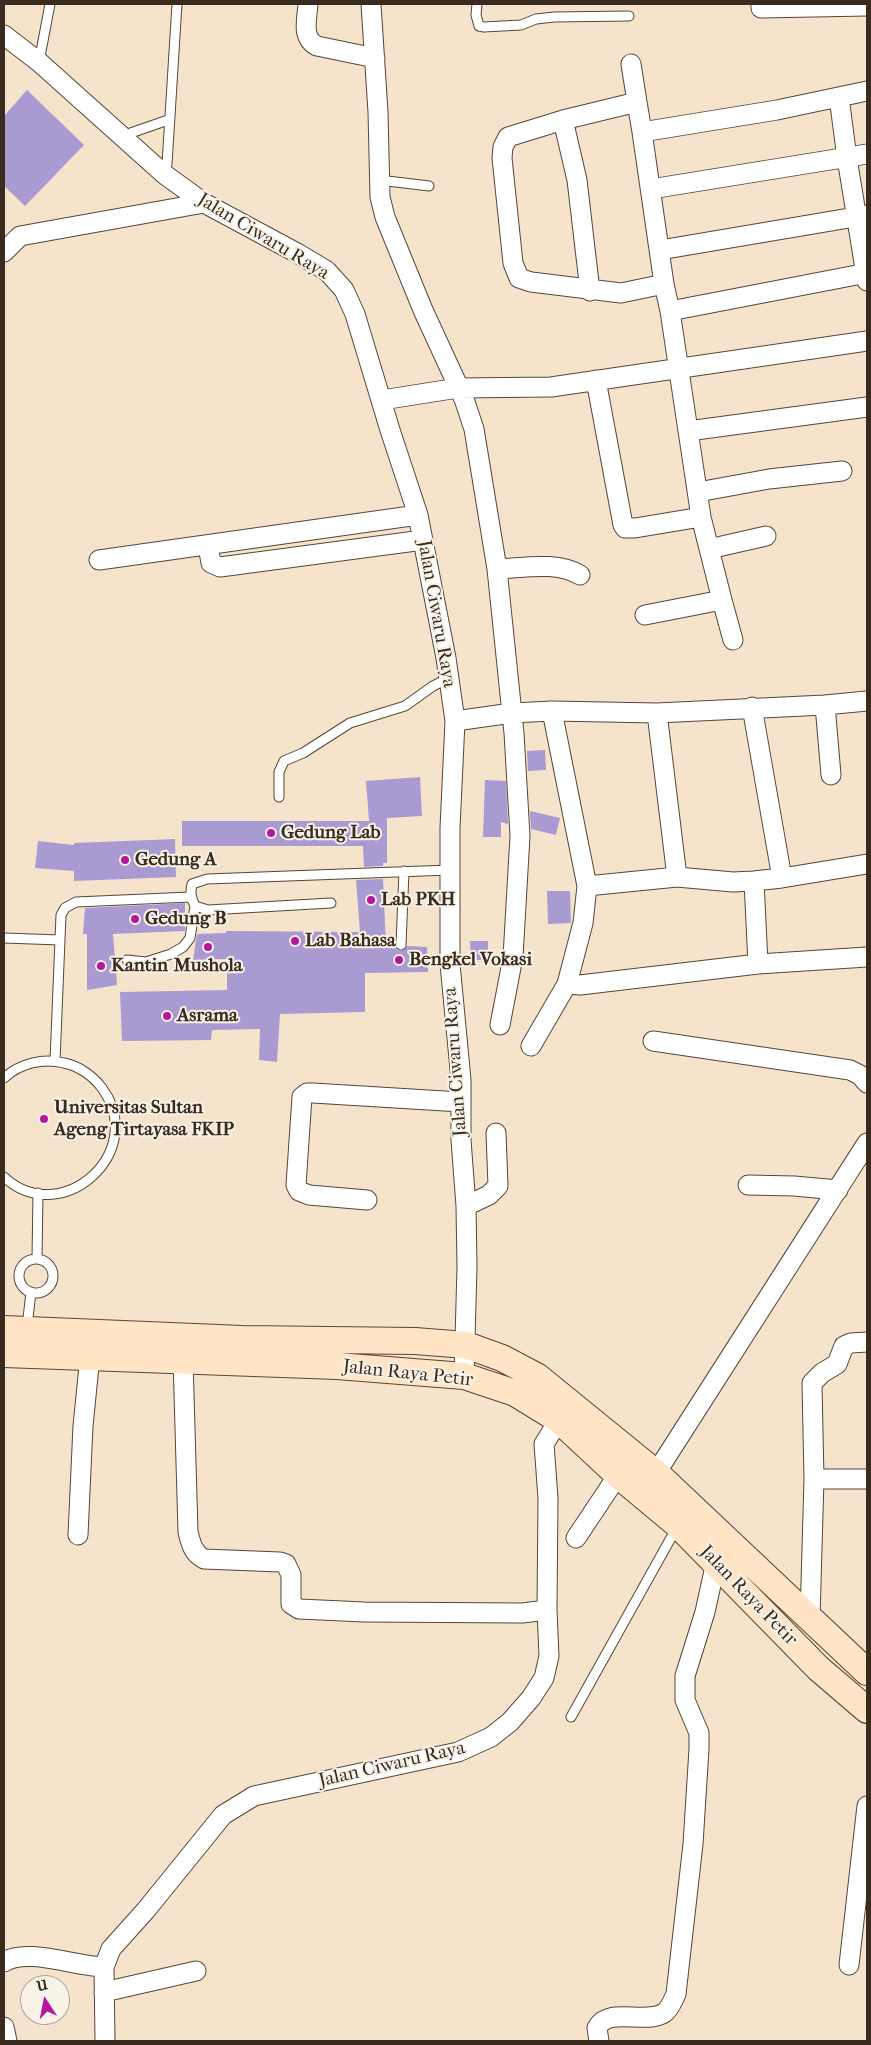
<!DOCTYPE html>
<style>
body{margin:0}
#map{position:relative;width:871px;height:2045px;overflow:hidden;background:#f5e3cc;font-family:"IM FELL French Canon",serif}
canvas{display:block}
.frame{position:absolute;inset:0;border:5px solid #3b2a1e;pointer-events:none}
.north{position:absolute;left:20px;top:1975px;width:50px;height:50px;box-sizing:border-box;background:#f7f3e8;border:1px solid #aca397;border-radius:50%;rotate:349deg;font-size:14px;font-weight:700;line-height:20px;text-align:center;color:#3b2a1e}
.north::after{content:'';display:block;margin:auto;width:18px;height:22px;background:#b5179e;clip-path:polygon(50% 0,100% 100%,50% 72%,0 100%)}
</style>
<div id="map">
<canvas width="871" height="2045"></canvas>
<div class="frame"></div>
<div class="north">U</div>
</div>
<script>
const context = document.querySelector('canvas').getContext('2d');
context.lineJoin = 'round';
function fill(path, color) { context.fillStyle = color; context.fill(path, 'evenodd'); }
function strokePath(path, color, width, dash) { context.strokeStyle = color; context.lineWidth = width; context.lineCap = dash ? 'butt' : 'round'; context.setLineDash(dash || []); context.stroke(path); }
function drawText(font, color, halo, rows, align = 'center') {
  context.font = font + ' "IM FELL French Canon",serif'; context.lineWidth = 4; context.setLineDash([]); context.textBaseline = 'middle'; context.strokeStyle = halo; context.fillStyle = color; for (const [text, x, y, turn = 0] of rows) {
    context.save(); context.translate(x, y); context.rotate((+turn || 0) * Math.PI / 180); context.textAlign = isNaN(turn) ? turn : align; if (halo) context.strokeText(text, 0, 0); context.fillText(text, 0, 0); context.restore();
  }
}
fill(new Path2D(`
 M27 90 84 145 25 206 4 186V116Z
 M545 750 546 770 528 771 527 751Z
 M420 777 422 816 387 818V863H383V866L364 867 363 846H182V821H369L366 781Z
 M485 780 506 781 508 824 501 822V837H483Z
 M530 811 560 818 556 835 531 829Z
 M175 839 176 877 74 881V871L35 868 38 841 74 845V843Z
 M383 879 386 946H395L397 950 401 951 407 946 427 947 428 972 365 973V1012L280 1014 277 1062 259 1060 260 1029 212 1030 211 1040 122 1041 120 992 227 990V959L193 960 197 934 226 933V931L360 932 356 880Z
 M547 891H570L571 923 548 924Z
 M185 903V931L113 934 117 985 87 990V934H83L85 908Z
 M470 941H488V960H471Z`), '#a99bd2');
const lane = new Path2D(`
 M477 4 476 15 479 26 484 27 521 25 536 19 554 17 629 16
 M39 62 50 4
 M122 136 168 120
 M164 174 167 164 177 4
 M379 180 429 186
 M279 797V772L284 761 303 753 350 723 405 706 433 686 449 678
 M331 903 208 910 195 906C191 898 190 893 192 884L207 879 450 870
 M4 938 60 940
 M401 945 404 871
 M127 960 146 962 171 954 183 947 190 938 195 906
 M55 1061 61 915 65 908 76 902 190 897
 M4 1078C20 1063 43 1058 64 1063 79 1066 93 1076 102 1088 149 1152 61 1230 4 1177
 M19 1276a17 17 0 1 1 34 0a17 17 0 1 1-34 0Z
 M37 1259 38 1193
 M27 1327 31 1292
 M571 1717 677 1527`);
const street = new Path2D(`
 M308 4C307 20 301 38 317 46L375 58
 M371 4 378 112 380 197 385 217 423 310 464 399 474 429 497 569C524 568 556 561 580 575
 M761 4V8L867 6
 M4 35 39 62 164 174 204 203 297 253 327 271 344 290 355 314 390 430 418 515 446 658 455 721 450 828V964L461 1080V1140L466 1206 467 1267 464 1376
 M631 64 637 102
 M839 97 847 158 867 281
 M563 120 577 180 590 291
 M642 132 664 284 621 293 531 282 519 278 513 263 502 158 503 147 508 137 563 120 637 102 642 132 777 110 867 91
 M651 189 867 154
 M660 250 867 215
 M4 252 20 236 204 203
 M670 311 867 273
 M596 380 623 525 625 528H635L701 517 670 311 664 284
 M382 400 458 388 551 387 867 341
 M688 431 867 407
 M698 492 769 479 842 471
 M208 546 211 563 220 567 423 540
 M709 549 766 536
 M99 560 418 515
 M497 569 514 733 520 836 513 957 500 1025
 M722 600 733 640
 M645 615 722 600 701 517
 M825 705 831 775
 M752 707 782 878
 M552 711 587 886 583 923 567 984
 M657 713 677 877 733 882 754 881 782 878 867 864
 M455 721 512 713 552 711 657 713 825 705 867 701
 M754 881 758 964
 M587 886 677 877
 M653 1041 850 1070 860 1075 867 1083
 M531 1046 567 984 580 985 758 964 867 957
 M748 1185 794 1186 838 1190
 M367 1200 309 1195 299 1191 296 1185 302 1097 307 1093H313L461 1102
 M466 1206 489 1195 498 1186 496 1133
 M183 1359 188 1532C191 1544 193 1553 204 1559L280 1562 286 1564 291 1575V1604L299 1609 364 1612 522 1613 547 1610
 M656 1473 867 1143
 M814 1479H867
 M78 1535 83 1426 90 1356
 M576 1538 618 1475
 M810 1618 814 1479 812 1383 822 1373 837 1364 844 1346 851 1343 867 1342
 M4 1962C27 1947 77 1967 104 1967
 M849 1965 867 1806
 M104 1992 196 1971
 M4 2027 7 2041
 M105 2041 104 1967 111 1949 146 1910 223 1815 254 1796 458 1752 491 1737 510 1722 531 1698 544 1678 549 1656 547 1610 548 1498 544 1444 559 1420
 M599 2041 597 2028C608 2006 645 2025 664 2013 670 2009 673 2000 676 1994L693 1844 699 1749V1733L685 1700V1676L705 1612 716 1562`);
const secondary = new Path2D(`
 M4 1329 242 1339 415 1341 466 1345 502 1358 538 1377 656 1473 867 1672
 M4 1354 337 1366 464 1376 515 1393 559 1420 618 1475 678 1525 818 1668 867 1710`);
strokePath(lane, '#574638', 11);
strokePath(street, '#574638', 21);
strokePath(secondary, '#574638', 28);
strokePath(lane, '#fff', 9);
strokePath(street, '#fff', 19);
strokePath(secondary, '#ffe4c6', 26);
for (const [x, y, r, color] of [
 [271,833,5,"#b5179e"],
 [125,860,5,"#b5179e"],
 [371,900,5,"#b5179e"],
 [135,919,5,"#b5179e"],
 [295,941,5,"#b5179e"],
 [208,947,5,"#b5179e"],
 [399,960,5,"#b5179e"],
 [101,966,5,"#b5179e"],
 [167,1016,5,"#b5179e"],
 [44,1119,5,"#b5179e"]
]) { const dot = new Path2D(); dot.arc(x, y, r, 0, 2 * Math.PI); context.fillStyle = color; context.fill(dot); strokePath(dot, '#f7f3e8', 2); }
drawText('19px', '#3b2a1e', '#f7f3e8', [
 ["Jalan Ciwaru Raya",263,237,31],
 ["Jalan Ciwaru Raya",436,614,80],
 ["Jalan Ciwaru Raya",456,1062,-94],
 ["Jalan Raya Petir",408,1374,6],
 ["Jalan Raya Petir",748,1596,46],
 ["Jalan Ciwaru Raya",392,1765,-13]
]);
drawText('bold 19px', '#3b2a1e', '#f7f3e8', [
 ["Gedung Lab",281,833],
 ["Gedung A",135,860],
 ["Lab PKH",381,900],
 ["Gedung B",145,919],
 ["Lab Bahasa",305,941],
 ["Bengkel Vokasi",409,960],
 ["Kantin",111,966],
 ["Mushola",208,966,"center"],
 ["Asrama",177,1016],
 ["Universitas Sultan",54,1108],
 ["Ageng Tirtayasa FKIP",54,1130]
], 'left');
</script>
